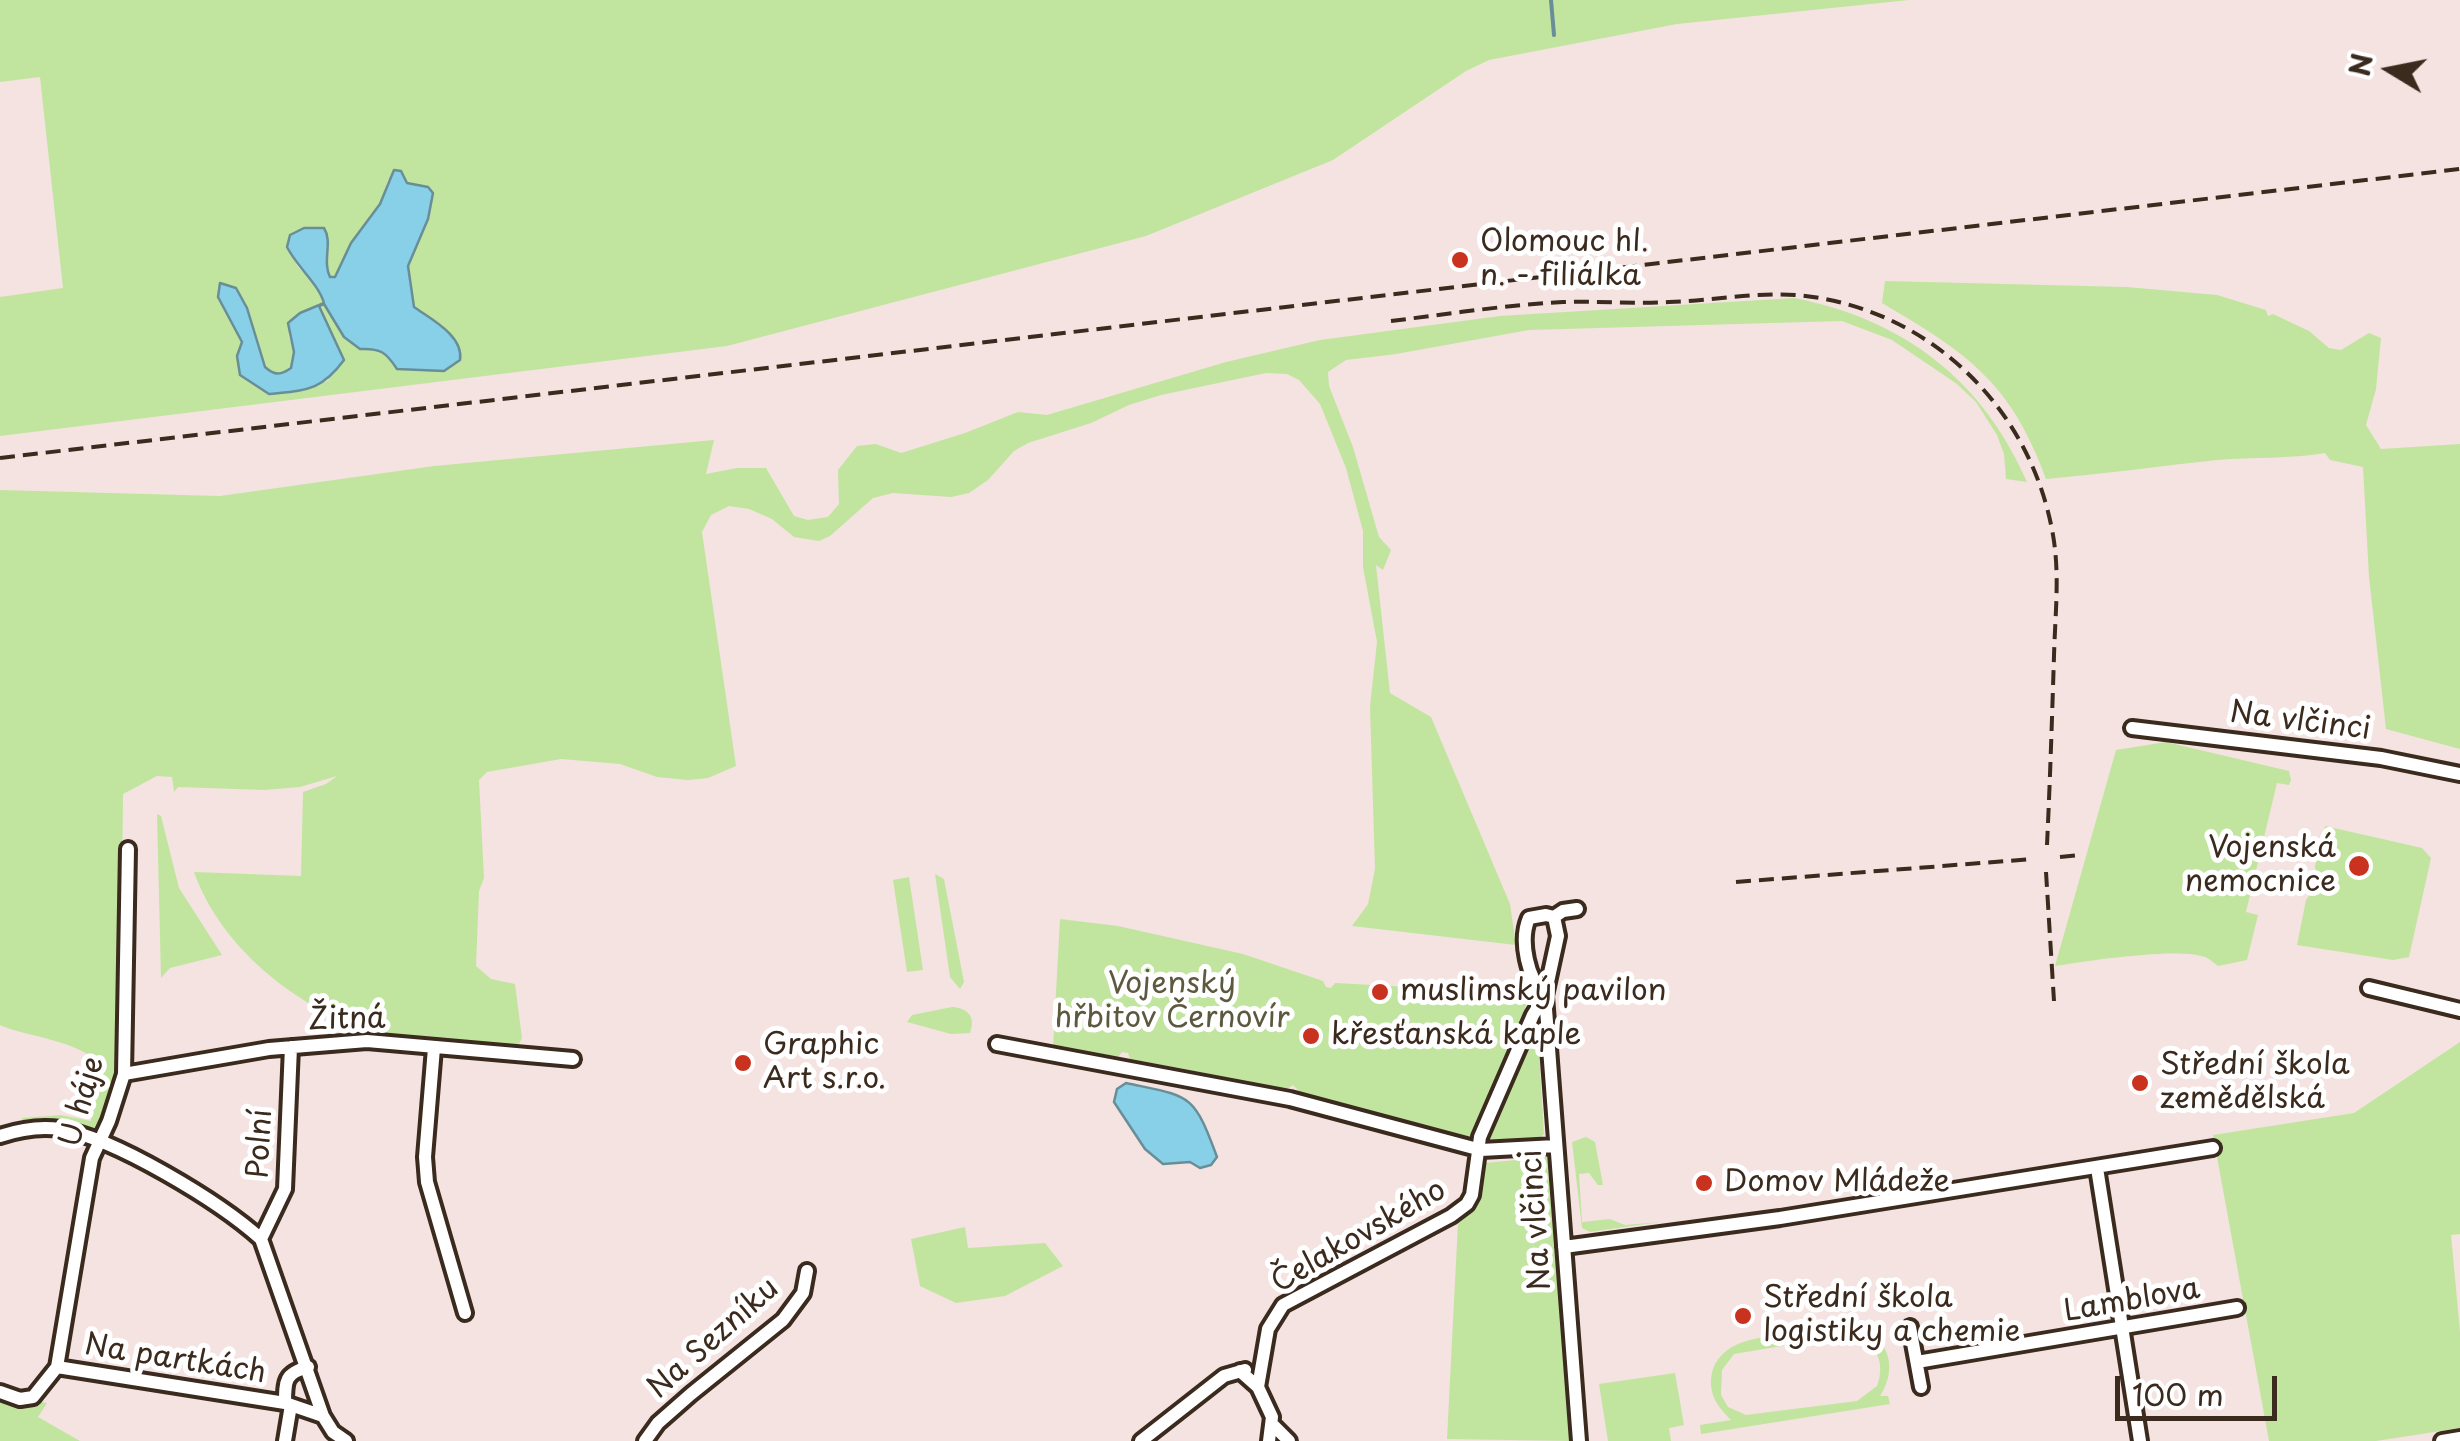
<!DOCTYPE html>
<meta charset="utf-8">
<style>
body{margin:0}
#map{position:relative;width:2460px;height:1441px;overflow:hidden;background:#f4e3e0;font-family:"Playpen Sans",sans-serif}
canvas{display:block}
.north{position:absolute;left:2340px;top:20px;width:100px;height:100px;-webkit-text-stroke:8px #fff;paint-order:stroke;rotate:280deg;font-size:28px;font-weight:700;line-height:40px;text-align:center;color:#3b2a1e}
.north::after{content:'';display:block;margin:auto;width:35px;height:45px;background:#3b2a1e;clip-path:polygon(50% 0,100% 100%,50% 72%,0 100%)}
.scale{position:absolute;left:2115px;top:1376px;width:162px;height:45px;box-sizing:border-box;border:5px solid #3b2a1e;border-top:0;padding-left:12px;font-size:30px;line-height:35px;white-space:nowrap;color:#3b2a1e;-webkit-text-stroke:8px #fff;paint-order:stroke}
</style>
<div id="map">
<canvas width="2460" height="1441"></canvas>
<div class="north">N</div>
<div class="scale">100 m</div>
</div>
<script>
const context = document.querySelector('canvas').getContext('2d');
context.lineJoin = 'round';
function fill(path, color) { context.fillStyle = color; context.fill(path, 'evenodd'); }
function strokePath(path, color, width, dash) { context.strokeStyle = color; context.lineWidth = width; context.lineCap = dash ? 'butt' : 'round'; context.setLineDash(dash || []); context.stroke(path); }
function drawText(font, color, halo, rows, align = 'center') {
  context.font = font + ' "Playpen Sans",sans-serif'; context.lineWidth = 10; context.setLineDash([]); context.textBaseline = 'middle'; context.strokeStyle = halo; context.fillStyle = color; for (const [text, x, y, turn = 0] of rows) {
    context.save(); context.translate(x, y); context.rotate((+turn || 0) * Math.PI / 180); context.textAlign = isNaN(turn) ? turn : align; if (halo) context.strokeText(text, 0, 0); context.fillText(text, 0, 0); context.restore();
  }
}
fill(new Path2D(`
 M0 0H1909L1677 24 1489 60 1466 71 1333 160 1146 236 727 346 0 436V297L63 288 40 77 0 82ZM388 180 416 187 428 219 408 266 414 307 448 332 462 352 386 353 344 337 321 290 298 267 287 247 290 235 326 254 330 277H335L380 204ZM236 288 247 308 265 367C275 376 281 375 291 368L294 352 288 334 329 380 314 387 269 394 240 375 237 356 242 343Z
 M1885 281 2127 287 2217 295 2266 310 2268 316 2273 314 2309 331 2329 348 2341 350 2369 333 2381 338 2376 389 2366 425 2381 449 2460 444V749L2386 729 2369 577 2363 467 2330 460 2325 453C2289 459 2253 457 2217 460 2160 466 2103 474 2046 479 2011 382 1967 353 1882 303Z
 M1794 298C1903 319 1983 380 2027 482L2006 479 2004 454 1997 435 1976 402 1957 384 1892 340 1842 321 1529 330 1396 354 1346 360 1328 372 1329 386 1353 447 1379 537 1391 550 1383 570 1376 565 1390 693 1431 717 1510 904 1516 945 1352 926 1368 904 1375 869 1370 706 1377 642 1363 567V531L1346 468 1320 404 1299 380 1287 374 1266 373 1161 395 1129 405 1091 423 1028 443 1014 451 988 480 969 493 951 497 893 493 873 498 830 536 819 541 794 537 772 519 749 509 729 506 711 515 702 532 736 766 708 778 688 780 657 777 620 764 561 759 487 772 479 780 484 878 479 891 476 966 491 979 515 984 522 1038 518 1046C471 1045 417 1046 372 1032 297 1008 221 948 194 872L301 876 303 792 326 784 337 776 300 787 264 790 178 787 174 792 172 777 157 776 123 794 120 1073 97 1132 27 1124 21 1118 61 1115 91 1121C93 1106 102 1081 98 1067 91 1042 22 1036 0 1025V490L220 496 434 466 714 440 706 474 737 468H766L794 516 808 520 828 517 839 504 838 470 857 446 876 444 901 453 965 433 1018 412 1047 415 1226 362 1320 340 1500 316Z
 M2166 742 2289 771 2291 780 2289 785 2277 783 2246 912 2258 915 2247 960 2218 966C2217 965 2207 957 2205 957 2177 947 2087 961 2055 966L2116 750Z
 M157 814 161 816 179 888 222 955 170 968 161 978Z
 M2325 826 2422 848 2431 858 2409 957 2393 960 2297 945 2306 900 2317 885 2315 866Z
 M935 874 944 879 964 982 960 989 950 977Z
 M909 877 923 970 907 972 893 880Z
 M1060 919 1118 926 1243 954 1323 981 1326 987 1331 988 1335 983 1449 989 1527 1003 1470 1138 1300 1092 1293 1085 1287 1089 1130 1059 1128 1053 1122 1052 1118 1057 1053 1048Z
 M952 1007C968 1008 976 1017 970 1033L951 1034 907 1022 912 1015Z
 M1537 1020 1544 1134C1533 1146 1505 1146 1490 1141L1488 1136Z
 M2460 1042V1234L2451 1235 2460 1332V1428L2376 1441H2269L2213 1135 2354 1113Z
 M1586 1137 1595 1142 1603 1185H1598L1589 1173 1579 1174 1582 1222 1610 1219 1625 1225 1660 1222 1590 1232 1582 1228 1572 1142Z
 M1547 1157 1571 1441 1447 1439 1458 1223 1475 1209 1485 1163Z
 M965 1227 968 1248 1045 1243 1063 1266 1005 1296 956 1303 920 1286 911 1239Z
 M1849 1326C1887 1331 1900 1366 1880 1396H1888L1890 1404 1701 1434 1700 1425 1731 1420C1719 1408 1710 1397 1711 1379 1712 1365 1720 1354 1732 1347 1753 1334 1822 1329 1849 1326ZM1847 1335C1874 1339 1887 1360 1877 1386L1857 1401 1746 1415 1728 1407 1721 1395 1722 1370 1734 1354Z
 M1675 1373 1684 1425 1669 1428 1671 1441H1608L1599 1384Z
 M0 1395 47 1403 38 1417 80 1441H0Z`), '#c1e59f');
const water = new Path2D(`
 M394 170 401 171 407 183 428 187 433 193 428 219 408 266 414 307C431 319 464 336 460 360L444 371 397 369C386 352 380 348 360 349L344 337 324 304 319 306 344 360C321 391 307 390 269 394L240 375 237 356 242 342 218 297 220 283 236 288 247 308 265 367C275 376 281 375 291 368L294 352 288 323 300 313 324 303C318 283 297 267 287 247L290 235 304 228H324C333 242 322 261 330 277H335L351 243 380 204Z
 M1126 1083C1191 1097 1193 1092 1217 1157L1211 1165 1200 1168 1190 1162 1163 1164 1145 1149 1114 1102 1117 1089Z`);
fill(water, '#87d0e8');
strokePath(water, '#698e97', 2.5);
strokePath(new Path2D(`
 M1551 0 1554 35`), '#698e97', 4);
const minor = new Path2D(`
 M2132 728 2381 758 2460 774
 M1554 917 1563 911 1577 909
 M2369 988 2460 1010
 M1545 996C1528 979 1519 941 1529 918L1546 915 1554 917 1558 936 1545 996 1579 1441
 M997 1044 1290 1099 1481 1150 1556 1146
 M434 1048 425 1157 427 1182 465 1313
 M124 1074 269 1049 367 1041 573 1059
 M0 1136C21 1129 39 1126 60 1129 115 1138 220 1202 261 1239L323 1416 333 1432 346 1441
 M2097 1168 2140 1441
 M261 1239 285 1189 291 1047
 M1564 1247 1780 1218 2213 1148
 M1910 1327 1921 1387
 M1917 1362 2237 1308
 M57 1367 285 1403 323 1416
 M1240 1371 1258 1387 1268 1329 1283 1305 1451 1216 1467 1204 1472 1195 1480 1137 1533 1015 1545 996
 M1258 1387 1272 1417 1269 1441
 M0 1392 20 1399 33 1397 57 1367 92 1158 109 1121 124 1074 128 849
 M285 1403C285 1381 285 1373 308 1367
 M1273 1425 1289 1441
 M285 1441 291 1405
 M645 1441 658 1423 691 1394 783 1320 803 1293 807 1271
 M1141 1441 1224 1376 1245 1370
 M2442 1441 2460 1438`);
strokePath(minor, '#3b2a1e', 20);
strokePath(minor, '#fff', 12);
strokePath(new Path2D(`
 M1391 321C1448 314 1506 305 1563 302 1599 301 1634 304 1669 302 1711 301 1755 292 1797 295 1928 307 2031 407 2053 535 2060 575 2055 616 2054 656 2052 719 2050 782 2047 845
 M0 458 2460 169
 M2060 857 2081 855
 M2046 872 2054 1001
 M1736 882 2033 859`), '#3b2a1e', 4, [15, 8]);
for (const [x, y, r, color] of [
 [1460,260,10,"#c8321e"],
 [2359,866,12,"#c8321e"],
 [1380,992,10,"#c8321e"],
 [1311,1036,10,"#c8321e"],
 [743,1063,10,"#c8321e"],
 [2140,1083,10,"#c8321e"],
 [1704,1183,10,"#c8321e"],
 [1743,1316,10,"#c8321e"]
]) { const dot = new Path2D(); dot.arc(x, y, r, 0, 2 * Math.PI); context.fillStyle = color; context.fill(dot); strokePath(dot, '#fff', 4); }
drawText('30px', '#3b2a1e', '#fff', [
 ["Olomouc hl.",1480,243],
 ["n. - filiálka",1480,277],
 ["Vojenská",2336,849,"right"],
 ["nemocnice",2336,883,"right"],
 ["muslimský pavilon",1400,992],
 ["křesťanská kaple",1331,1036],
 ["Graphic",763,1046],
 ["Art s.r.o.",763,1080],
 ["Střední škola",2160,1066],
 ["zemědělská",2160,1100],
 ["Domov Mládeže",1724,1183],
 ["Střední škola",1763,1299],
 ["logistiky a chemie",1763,1333]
], 'left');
drawText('30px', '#3b2a1e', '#fff', [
 ["Na vlčinci",2300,722,7],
 ["Žitná",347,1020,-1],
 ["U háje",83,1102,-74],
 ["Polní",261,1144,-87],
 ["Na vlčinci",1537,1220,-94],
 ["Čelakovského",1359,1237,-30],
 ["Lamblova",2132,1301,-10],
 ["Na Sezníku",714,1339,-42],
 ["Na partkách",175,1360,9]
]);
drawText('30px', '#5c593e', '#fff', [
 ["Vojenský",1172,985],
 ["hřbitov Černovír",1172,1019]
]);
</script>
